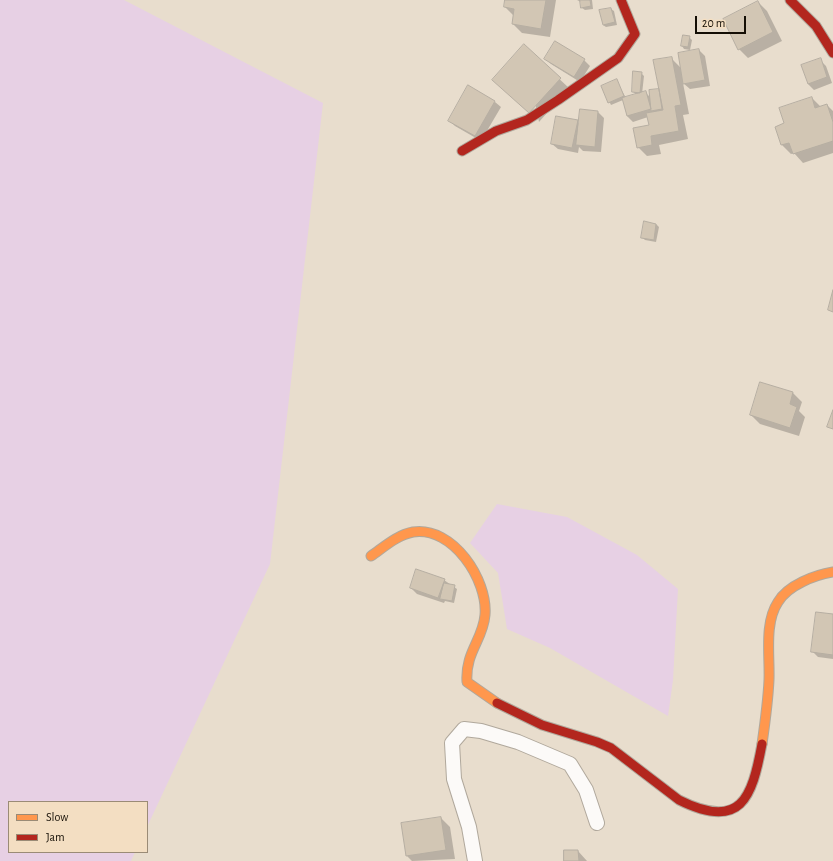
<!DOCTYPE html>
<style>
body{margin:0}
#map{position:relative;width:833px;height:861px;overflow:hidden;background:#e8ddcd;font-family:"Alegreya Sans",sans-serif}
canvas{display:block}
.legend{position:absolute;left:8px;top:801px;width:140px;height:52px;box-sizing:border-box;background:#f3dec2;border:1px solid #9a8b76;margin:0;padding:5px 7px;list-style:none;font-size:12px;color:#140e05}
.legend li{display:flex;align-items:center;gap:8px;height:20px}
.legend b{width:20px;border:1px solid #9a8b76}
.scale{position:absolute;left:695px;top:16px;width:51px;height:18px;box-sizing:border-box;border:2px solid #140e05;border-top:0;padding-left:5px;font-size:12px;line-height:14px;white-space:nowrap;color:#140e05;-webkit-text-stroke:3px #f3dec2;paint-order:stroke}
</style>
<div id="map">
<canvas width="833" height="861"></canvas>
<ul class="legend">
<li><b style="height:5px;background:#ff974d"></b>Slow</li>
<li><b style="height:5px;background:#b3261e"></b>Jam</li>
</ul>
<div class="scale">20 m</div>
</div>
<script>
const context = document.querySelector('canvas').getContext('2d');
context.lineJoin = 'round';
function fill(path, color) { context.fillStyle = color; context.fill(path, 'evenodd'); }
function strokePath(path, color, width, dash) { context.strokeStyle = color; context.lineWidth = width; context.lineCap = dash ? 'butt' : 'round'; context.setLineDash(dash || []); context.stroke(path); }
fill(new Path2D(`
 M0 0H124L323 103 270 564 147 827V802H9V852H135L131 861H0Z
 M497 504 567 517 637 555 678 589 673 680 668 716 550 648 507 629 498 573 470 543Z`), '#e7d0e4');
fill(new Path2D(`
 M506 0H573H556L550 37 522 33 513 24 514 16 505 7Z
 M577 0H592L593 9 585 10 582 8 581 2Z
 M758 2 767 11 782 41 748 58 739 49Z
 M611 9 614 11 617 25 606 27 603 25Z
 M689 37 692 40 690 50 684 49 682 46Z
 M524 46 569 88 539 122Z
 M699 50 705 56 710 86 690 89 683 83 689 114 683 115 688 139 659 145 661 154 647 156 638 147 650 125 648 117 633 122 627 116 623 100 611 105 602 87 616 80 626 98 636 95 633 91 641 73 644 76 642 94 646 93 651 98 661 92 671 58 681 68Z
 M545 58 584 60 590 66 580 82 551 64Z
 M820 60 826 66 832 83 814 90 808 84Z
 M812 98 821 107 827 105 833 111V153L803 163 794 153 791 154 782 145 785 124Z
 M495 102 501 107 481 141 455 126 449 120Z
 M598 112 604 118 601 152 583 151 579 147 578 153 558 149 552 144 577 121 579 123Z
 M645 223 656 224 659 227 656 242 645 240 642 237Z
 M761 383 793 393 802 402 799 411 805 417 799 436 760 424 751 415Z
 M444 580 457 589 454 603 445 601 444 603 417 594 411 588Z
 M833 615V659L818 657 812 651Z
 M441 818 450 827 455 859 412 861 407 856Z
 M565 851H578L587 861H565Z`), '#0003');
const building = new Path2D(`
 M505 0H546L541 29 512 24 514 9 504 7Z
 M580 0H590L591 6 581 8Z
 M758 1 773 32 738 50 723 19Z
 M611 8 615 22 603 25 599 10Z
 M683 35 690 36 688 47 681 46Z
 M555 41 585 59 574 77 544 59Z
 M524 44 561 78 529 113 492 80Z
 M699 49 705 80 683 84 678 53Z
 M672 57 681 105 675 106 679 131 651 136 652 145 637 148 633 128 649 125 646 113 663 110 653 60Z
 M821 58 827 77 808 84 801 65Z
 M633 71 642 72 640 93 632 92Z
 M617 79 624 96 608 103 601 86Z
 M468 85 495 101 475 136 448 121Z
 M659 89 662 109 651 111 649 90Z
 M646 91 651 109 627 116 622 98Z
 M812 97 815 108 827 104 833 122V141L793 154 789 143 781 145 775 127 784 123 779 108Z
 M580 109 598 111 595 147 576 145Z
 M556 116 578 120 572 148 551 144Z
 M644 221 656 224 654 240 641 238Z
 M833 290V312L828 310Z
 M760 382 793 392 790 404 797 407 790 428 750 415Z
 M833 410V429L827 427Z
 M416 569 445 579 438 598 410 588Z
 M444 583 455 585 452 601 440 599Z
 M816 612 833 614V655L811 652Z
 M441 817 446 850 406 856 401 823Z
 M564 850H578L579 861H564Z`);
fill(building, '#d2c6b4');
strokePath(building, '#b6aea2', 1);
const street = new Path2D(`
 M475 861 469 827 454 779 452 743 464 729 481 731 518 742 570 764 586 790 597 823`);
const slow = new Path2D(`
 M371 556C384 547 397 535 413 532 453 526 488 580 485 615 483 640 465 652 467 682L497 703
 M762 744C765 723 768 701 769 680 770 656 764 623 778 602 788 585 815 575 833 572`);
const jam = new Path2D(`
 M790 0 816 26 833 53
 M462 151 496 131 527 120 558 100 618 58 635 34 621 0
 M497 703 542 725 597 742 611 748 679 800C741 831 752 798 762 744`);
strokePath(street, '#b0a89c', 16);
strokePath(slow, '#b0a89c', 11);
strokePath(jam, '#b0a89c', 11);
strokePath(street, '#fcfaf8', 14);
strokePath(slow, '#ff974d', 9);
strokePath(jam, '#b3261e', 9);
</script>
